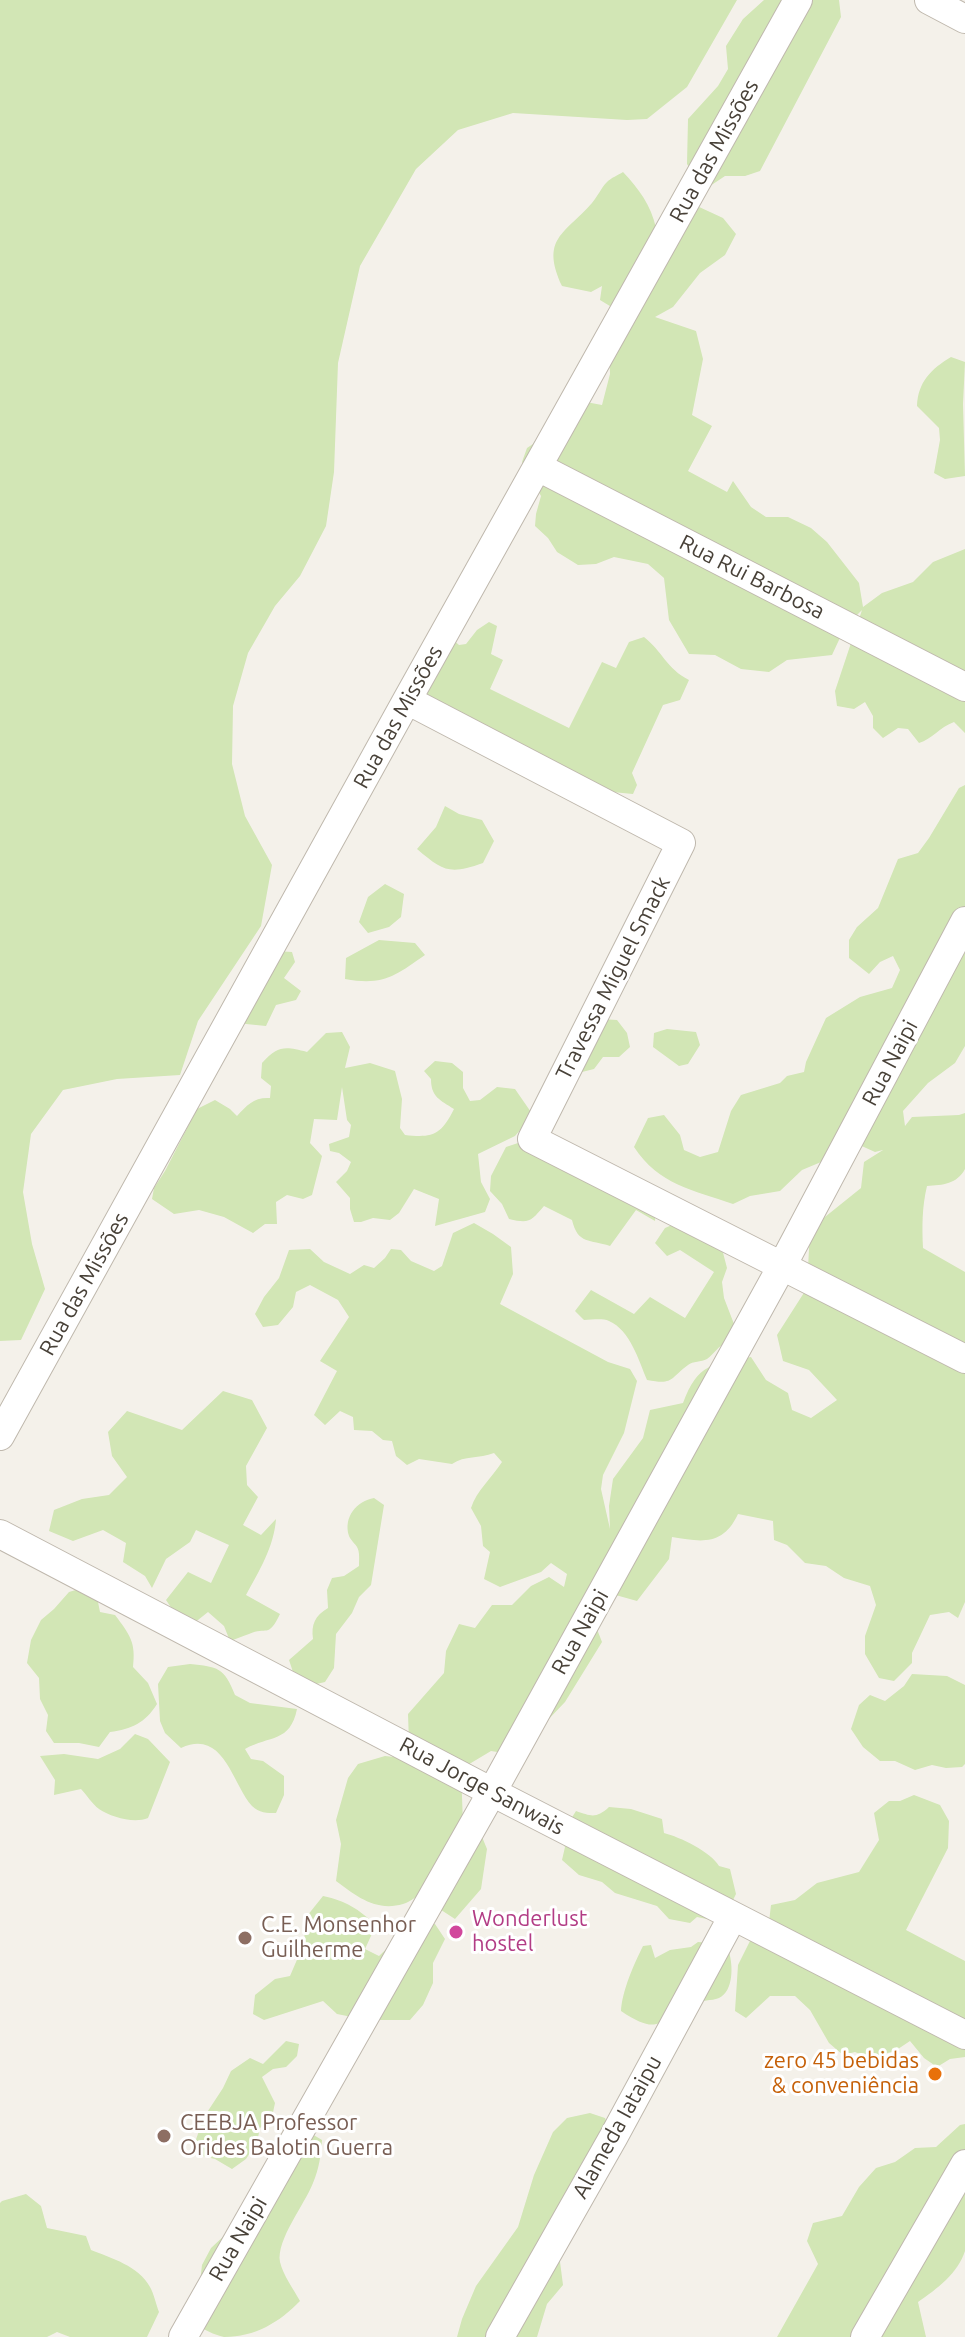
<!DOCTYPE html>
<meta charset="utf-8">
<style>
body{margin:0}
canvas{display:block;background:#f4f1ea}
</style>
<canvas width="965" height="2337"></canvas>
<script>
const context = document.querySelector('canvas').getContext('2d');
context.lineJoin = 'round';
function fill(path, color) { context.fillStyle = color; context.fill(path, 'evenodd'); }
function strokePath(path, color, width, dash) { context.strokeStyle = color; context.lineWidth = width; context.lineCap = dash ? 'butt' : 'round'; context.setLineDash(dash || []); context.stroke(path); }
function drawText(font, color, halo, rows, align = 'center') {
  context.font = font + ' Ubuntu,sans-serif'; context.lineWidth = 6; context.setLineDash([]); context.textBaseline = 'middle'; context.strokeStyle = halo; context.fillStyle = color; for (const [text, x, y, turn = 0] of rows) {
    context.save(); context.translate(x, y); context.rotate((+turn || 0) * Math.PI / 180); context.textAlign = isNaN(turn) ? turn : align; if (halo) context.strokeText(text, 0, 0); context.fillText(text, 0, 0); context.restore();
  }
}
fill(new Path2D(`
 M0 0H737L687 87 647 119 627 120 513 113 458 130 416 169 360 266 338 363 334 472 326 526 300 576 275 606 248 653 233 706 232 764 245 816 272 865 261 926 198 1021 180 1075 117 1079 63 1090 31 1134 23 1192 32 1244 45 1289 21 1340 0 1341Z
 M764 0H839L841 17 760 171 745 176H725L704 190 687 164 688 119 718 86 728 69 726 46 743 19Z
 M623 172C639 189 651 205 656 228L697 206 723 218 736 234 725 255 700 273 673 307 655 317 696 331 703 359 692 415 712 426 688 471 727 492 733 481 751 507 766 517H788L811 528 827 542 859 583 863 607 882 593 913 582 933 562 965 549V733L954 722C940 727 932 739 919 743L908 729 898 728 883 738 873 728V716L865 702 854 709 837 706 835 691 862 610 845 627 832 655 787 660 769 672 741 669 715 655 689 654 669 620 664 578 648 564 614 557 596 564 578 565 557 552 548 538 535 526 536 514 541 496 522 462 527 448 533 444 557 407 575 400 602 405 610 374 609 341 623 314 600 300 602 286 591 292 562 286C540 238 565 234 592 203 598 196 601 188 607 182 611 178 618 175 623 172Z
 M951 357 965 362 963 404 965 476 945 479 934 473 940 440 939 428 917 406C918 382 931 369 951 357Z
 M489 622 497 626 491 654 503 660 490 689 569 728 602 662 616 668 629 642 644 637C662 651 667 669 689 680L680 700 663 705 632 773 637 785 633 794 612 792 399 688 450 637 459 645 466 644 477 630Z
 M965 785V1046L955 1063 928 1083 903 1111 905 1126 912 1117 959 1115 965 1113V1169C957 1184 943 1185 927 1186 922 1207 922 1226 923 1248L965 1272V1602L958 1618 949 1612 930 1615 912 1653V1663L894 1681 879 1678 865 1654V1636L876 1605 870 1586 844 1578 826 1566 805 1563 787 1545 774 1540 773 1521 738 1514C723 1546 702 1542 672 1537L669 1559 637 1601 612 1594 586 1601 602 1642 565 1702 545 1723 523 1756 491 1751 461 1769 463 1824 480 1832 487 1849 481 1889 455 1919 435 1906 426 1890C419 1894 411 1902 403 1904 376 1912 356 1896 336 1881L341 1844 336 1820 348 1778 358 1764 385 1756 413 1759 409 1742 408 1714 444 1673 446 1651 459 1624 475 1628 492 1605H512L531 1586 549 1577 564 1587 567 1574 551 1563 541 1572 500 1587 484 1579 490 1552 483 1546 481 1526 471 1508C477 1490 491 1479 502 1462L494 1453C479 1459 465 1455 452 1464L419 1459 407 1465 396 1456 392 1441 383 1440 372 1431 354 1430 353 1417 340 1411 325 1425 314 1415 337 1371 320 1361 349 1317 338 1300 310 1285 296 1292 293 1307 278 1325 263 1327 255 1314 264 1297 279 1278 289 1250 310 1249 324 1262 350 1274 364 1265 374 1268 385 1258 391 1249 401 1250 411 1261 434 1271 442 1266 453 1233 474 1223 493 1234 511 1247 513 1274 500 1304 608 1362 630 1369 637 1381 624 1433 603 1475 601 1489 610 1529 609 1506 613 1479 643 1438 650 1410 683 1403C698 1363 712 1364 751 1357L766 1380 788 1393 792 1410 811 1418 837 1400 809 1370 783 1361 777 1335 807 1288 810 1229 861 1188 864 1162 883 1150 875 1152 855 1143 833 1157 802 1170 780 1191 750 1196 733 1204C693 1190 659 1185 634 1147L648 1118 664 1115 680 1135 684 1150 700 1157 718 1152 731 1111 741 1095 780 1083 787 1076 804 1072 806 1062 826 1018 860 997 892 988 900 970 893 956 880 962 869 974 849 958V940L857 927 878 908 898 859 918 853 929 838 959 788Z
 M445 806 459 814 482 820 494 841 483 863C449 875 443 871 417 849L436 827Z
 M385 884 404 894 401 917 389 927 368 933 359 922 368 897Z
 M379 940 415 943 425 955C395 976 383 986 345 979L346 958Z
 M276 951 292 952 295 962 284 978 301 991 296 1000 276 1005 266 1026 236 1023Z
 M601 1019 617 1020 627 1033 630 1047 619 1057H603L594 1069 582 1072 569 1055Z
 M667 1029 696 1032 700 1045 688 1064 679 1066 653 1047 654 1033Z
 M342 1032 350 1047 345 1068 370 1063 395 1071 402 1099 400 1128 405 1135C433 1138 441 1135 454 1109 440 1100 431 1097 431 1079L424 1071 435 1061 452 1063 463 1072V1088L470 1101 480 1100 497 1087 515 1089 533 1115 515 1136 478 1154 481 1182 490 1199 485 1212 435 1226 439 1199 414 1189 399 1213 390 1220 373 1218 361 1222H354L350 1209V1198L336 1182 347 1171 351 1162 339 1153 330 1151 329 1144 349 1137 351 1125 347 1120 342 1087 337 1120 314 1119 310 1143 322 1156 312 1195 303 1199 287 1195 276 1202 277 1224H265L253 1233 224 1217 199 1210 174 1214 152 1199 154 1188 165 1171 197 1109 215 1100 230 1109 237 1116C247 1105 254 1097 270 1098L271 1086 261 1078 262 1063C278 1046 284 1046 307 1052L326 1033Z
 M521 1142 656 1210 655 1221 636 1210 610 1246C590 1239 578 1245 572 1220L544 1206C531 1221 530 1224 509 1219L502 1204 490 1191 491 1176 506 1147Z
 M679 1222 721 1245 727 1268 722 1282 724 1298 734 1324 727 1342C718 1346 714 1354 707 1359 701 1362 693 1361 688 1365 669 1379 674 1385 647 1380 639 1361 630 1330 609 1321 602 1318 592 1320 584 1320L575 1311 591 1290 634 1314 650 1297 685 1318 714 1272 680 1250 667 1256 655 1243 665 1228Z
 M223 1391 252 1400 267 1428 246 1466 247 1485 258 1497 243 1525 261 1535 276 1519C274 1547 259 1571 246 1595L280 1614C268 1639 267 1626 249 1634 242 1636 237 1639 230 1641L224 1626 208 1612 193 1624 174 1612 166 1600 188 1572 211 1583 229 1545 196 1530 190 1542 166 1559 152 1588 145 1576 123 1562 126 1543 103 1530 73 1541 49 1531 54 1510 82 1499 109 1495 127 1477 112 1456 108 1432 127 1411 182 1430Z
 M374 1498 384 1505 371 1585 359 1597 352 1613 336 1634 334 1668 325 1682 308 1686 294 1675 289 1660 313 1639C311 1624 315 1616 328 1608L327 1590 332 1578 344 1576 359 1566C359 1560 360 1552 357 1547 356 1545 350 1539 349 1536 343 1517 357 1501 374 1498Z
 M89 1586 98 1602 100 1612 115 1615C130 1635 136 1642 133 1667L148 1683 157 1704C145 1723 132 1729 110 1732L99 1747 79 1743H54L46 1731 48 1715 40 1699 39 1678 27 1663 31 1640 41 1620 54 1609 69 1592Z
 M190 1664C218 1667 224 1667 235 1695L250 1703 297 1709C290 1743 270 1735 245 1749L251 1759 263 1761 284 1776V1795L276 1813C267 1813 259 1813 252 1806 232 1784 224 1728 181 1748L165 1733 160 1721 158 1684 168 1667Z
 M912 1674 947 1676 965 1685V1764L962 1767 946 1768 932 1765 915 1770 895 1761H880L863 1747 851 1729 859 1705 870 1695 885 1701 904 1686Z
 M135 1734 148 1739 170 1762 148 1818C134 1824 111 1817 99 1809 92 1804 87 1795 81 1789L54 1795 55 1780 40 1756 64 1754 98 1759 120 1749Z
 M914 1795 940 1805 949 1821 948 1848 906 1930 965 1961V2057L950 2059 937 2067 924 2058 910 2041 895 2051 869 2058 855 2052 843 2055 829 2043 810 2010 795 1996H770L746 2018 735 2011 738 1965 750 1941 769 1922 771 1905 795 1900 817 1883 859 1872 879 1840 874 1813 889 1801H900Z
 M609 1807 631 1809 662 1819 664 1833C680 1837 711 1852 719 1866L730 1869 736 1894 730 1906 719 1910 707 1919 697 1917 690 1923 669 1919 657 1906 615 1893 602 1882 579 1875 562 1860 565 1847 559 1838 576 1811C591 1816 596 1819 609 1807Z
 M323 1896C347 1901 358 1909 376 1925L365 1949 379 1956 416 1921 435 1924 445 1939 433 1963V1983L423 2005 410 2020H367L337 2014 323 2001 264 2020 253 2014 255 1995 275 1979 290 1976 305 1941 303 1921Z
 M698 1942 710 1943 729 1952C733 1965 734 1991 719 1998 711 2001 702 2000 694 2003 659 2019 661 2038 621 2011 622 1991 634 1964 643 1946L651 1945 655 1958 670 1950 691 1947Z
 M286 2041 299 2044 297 2056 286 2067 273 2069 262 2077 275 2103 272 2117 260 2128 257 2142 246 2159 232 2169 215 2159 198 2155 194 2145 204 2117 223 2088 231 2071 250 2058 263 2064Z
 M590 2113 605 2118 611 2133 559 2254 563 2285 547 2304 537 2337H457L462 2319 476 2286 518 2227 534 2175 553 2132 567 2118Z
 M965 2124V2251C958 2273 937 2289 918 2302L926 2337H777L818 2264 807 2241 813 2223 842 2216 859 2187 876 2168 895 2162 915 2148 936 2147 960 2125Z
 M307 2131 322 2140C321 2155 319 2169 313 2183 305 2204 276 2240 280 2262 283 2275 294 2290 300 2301 280 2322 255 2337 224 2337 214 2335 204 2329 195 2325L202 2265 211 2248 227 2233Z
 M26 2194 41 2206 47 2228 86 2236 91 2250C111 2258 139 2266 150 2287 154 2294 156 2304 159 2312L147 2337H70L57 2332 47 2337H0V2203L2 2201Z`), '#d2e6b5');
const street = new Path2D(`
 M929 0 965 19
 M538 467 965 687
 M407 700 681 843 532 1139 965 1359
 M0 1436 407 700 798 0
 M0 1534 492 1792 965 2035
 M183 2337 492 1792 782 1266 965 921
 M500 2337 614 2136 733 1916
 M865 2337 965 2164`);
strokePath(street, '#bfb8ad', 30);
strokePath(street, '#fff', 28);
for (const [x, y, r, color] of [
 [456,1932,8,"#d1479c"],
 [245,1938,8,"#8d6e63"],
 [935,2074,8,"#e8710a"],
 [164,2136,8,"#8d6e63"]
]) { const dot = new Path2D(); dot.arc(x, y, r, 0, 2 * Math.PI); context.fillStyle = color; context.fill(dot); strokePath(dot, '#fff', 3); }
drawText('22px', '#484138', '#fff', [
 ["Rua das Missões",714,151,-61],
 ["Rua Rui Barbosa",752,577,27],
 ["Rua das Missões",398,717,-61],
 ["Travessa Miguel Smack",613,978,-63],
 ["Rua Naipi",890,1063,-62],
 ["Rua das Missões",84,1284,-61],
 ["Rua Naipi",580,1632,-61],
 ["Rua Jorge Sanwais",482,1786,28],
 ["Alameda Iataipu",617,2127,-61],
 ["Rua Naipi",238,2239,-60]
]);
drawText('22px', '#b23c85', '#fff', [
 ["Wonderlust",472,1919],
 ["hostel",472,1944]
], 'left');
drawText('22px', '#785e54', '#fff', [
 ["C.E. Monsenhor",261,1925],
 ["Guilherme",261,1950],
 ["CEEBJA Professor",180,2123],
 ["Orides Balotin Guerra",180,2148]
], 'left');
drawText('22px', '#c56008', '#fff', [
 ["zero 45 bebidas",919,2061],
 ["& conveniência",919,2086]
], 'right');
</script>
